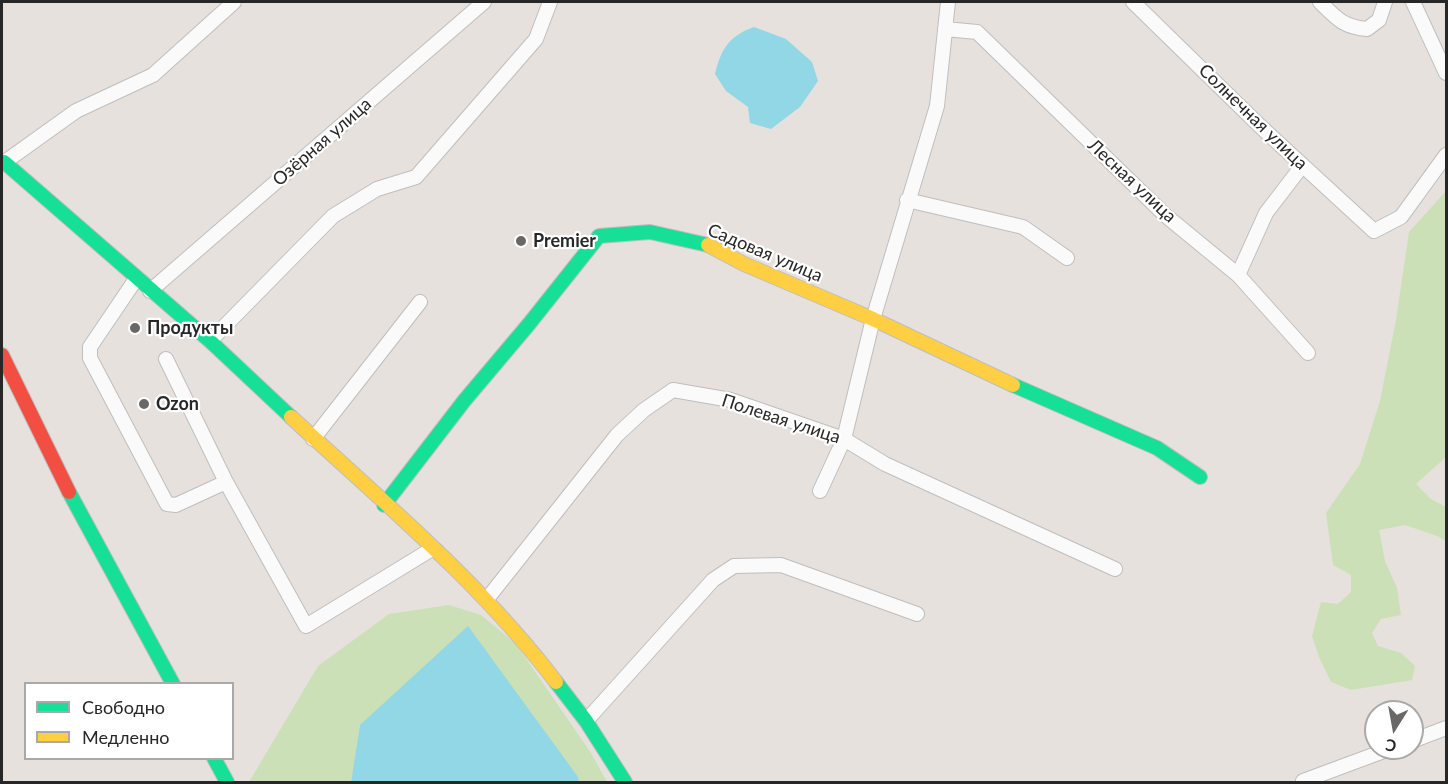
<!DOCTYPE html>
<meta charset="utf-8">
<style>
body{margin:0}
#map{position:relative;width:1448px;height:784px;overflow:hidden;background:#e6e1dd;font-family:Lato,sans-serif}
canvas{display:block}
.frame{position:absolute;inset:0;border:3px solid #272727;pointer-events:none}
.legend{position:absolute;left:24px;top:682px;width:210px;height:78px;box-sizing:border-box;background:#fff;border:2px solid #a9a9a9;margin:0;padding:8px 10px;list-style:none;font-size:18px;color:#272727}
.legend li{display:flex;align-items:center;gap:12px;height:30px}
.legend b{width:30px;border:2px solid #a9a9a9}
.north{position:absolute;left:1364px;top:700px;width:60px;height:60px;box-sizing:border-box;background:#fff;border:2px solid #a9a9a9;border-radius:50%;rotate:191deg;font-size:16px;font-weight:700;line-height:24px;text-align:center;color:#272727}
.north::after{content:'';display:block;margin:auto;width:21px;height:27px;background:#6a6867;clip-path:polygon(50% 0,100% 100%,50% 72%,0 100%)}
</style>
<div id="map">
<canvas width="1448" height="784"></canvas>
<div class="frame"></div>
<ul class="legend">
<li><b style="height:8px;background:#16e098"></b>Свободно</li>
<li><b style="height:8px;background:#ffcf43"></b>Медленно</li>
</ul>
<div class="north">С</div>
</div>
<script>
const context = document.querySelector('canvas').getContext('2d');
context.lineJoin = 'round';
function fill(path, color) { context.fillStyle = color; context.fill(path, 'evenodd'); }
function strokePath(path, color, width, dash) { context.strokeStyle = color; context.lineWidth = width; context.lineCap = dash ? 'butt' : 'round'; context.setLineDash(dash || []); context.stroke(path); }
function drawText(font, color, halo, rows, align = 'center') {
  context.font = font + ' Lato,sans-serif'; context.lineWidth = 4.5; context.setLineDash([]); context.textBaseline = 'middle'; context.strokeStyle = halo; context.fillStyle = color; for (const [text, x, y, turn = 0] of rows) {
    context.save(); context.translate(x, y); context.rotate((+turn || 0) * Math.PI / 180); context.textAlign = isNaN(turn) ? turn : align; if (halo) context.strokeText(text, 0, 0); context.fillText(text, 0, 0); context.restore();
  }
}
fill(new Path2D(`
 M1446 191V457L1416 484 1431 499 1446 507V541L1437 536 1405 525 1379 530 1385 561 1397 588 1401 615 1381 619 1372 633 1378 646 1401 653 1415 666 1412 680 1351 690 1331 682 1319 657 1312 636 1321 602 1338 604 1351 592V575L1333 565 1326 513 1360 464 1380 401 1396 320 1409 232Z
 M449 605 481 615 516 644 591 753 607 782H579L577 777 360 725 351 782H249L318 666 389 614Z`), '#cbe0b6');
fill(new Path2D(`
 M754 27 786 39 812 62 818 81 800 107 771 129 750 123 748 107 726 91 715 74C721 49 729 36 754 27Z
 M468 626 578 777 579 782H351L360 725Z`), '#91d7e6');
const street = new Path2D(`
 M1133 2 1262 128 1374 231 1401 217 1446 155
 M1320 2C1336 18 1343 27 1367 29L1379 20 1385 2
 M1413 2 1446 73
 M945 29 977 32 1165 215 1238 275 1308 353
 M2 164 76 111 153 75 234 2
 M907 200 1023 227 1067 258
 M1238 275 1266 213 1302 166
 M136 279 90 347V358L167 504 176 505 226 482 306 626 432 549
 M150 291 484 2
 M210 341 333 216 377 189 416 177 536 39 550 2
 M166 359 226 482
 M313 439 420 302
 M820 491 844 439 873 319 937 106 948 2
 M487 599 617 435 644 410 673 390 731 400 844 439 885 464 1115 569
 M586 721 713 580 734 566 781 565 917 614
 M1412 741 1446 728
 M1303 781 1392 748`);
const fast = new Path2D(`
 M4 162 210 341 291 417
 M1013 385 1157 448 1200 477
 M69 492 173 684
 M384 505 464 401 529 324 599 236 650 232 708 245
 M556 682 586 721 625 782
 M214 758 227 782`);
const slow = new Path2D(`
 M708 245 744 264 873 319 1013 385
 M291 417C382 501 481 583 556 682`);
const jam = new Path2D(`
 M2 355 69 492`);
strokePath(street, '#bfbebe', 16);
strokePath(fast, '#bfbebe', 16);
strokePath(slow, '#bfbebe', 16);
strokePath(jam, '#bfbebe', 16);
strokePath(street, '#fbfafa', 14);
strokePath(fast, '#16e098', 14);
strokePath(slow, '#ffcf43', 14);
strokePath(jam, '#f24e42', 14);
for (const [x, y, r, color] of [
 [521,241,6,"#6a6867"],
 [135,328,6,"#6a6867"],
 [144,404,6,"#6a6867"]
]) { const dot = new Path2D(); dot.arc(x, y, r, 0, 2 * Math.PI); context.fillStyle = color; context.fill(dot); strokePath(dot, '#fff', 2); }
drawText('18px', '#272727', '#fff', [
 ["Солнечная улица",1253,117,44],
 ["Озёрная улица",322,142,-41],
 ["Лесная улица",1132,181,43],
 ["Садовая улица",765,253,23],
 ["Полевая улица",781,419,18]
]);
drawText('bold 18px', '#272727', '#fff', [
 ["Premier",533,241],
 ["Продукты",147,328],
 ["Ozon",156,404]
], 'left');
</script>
